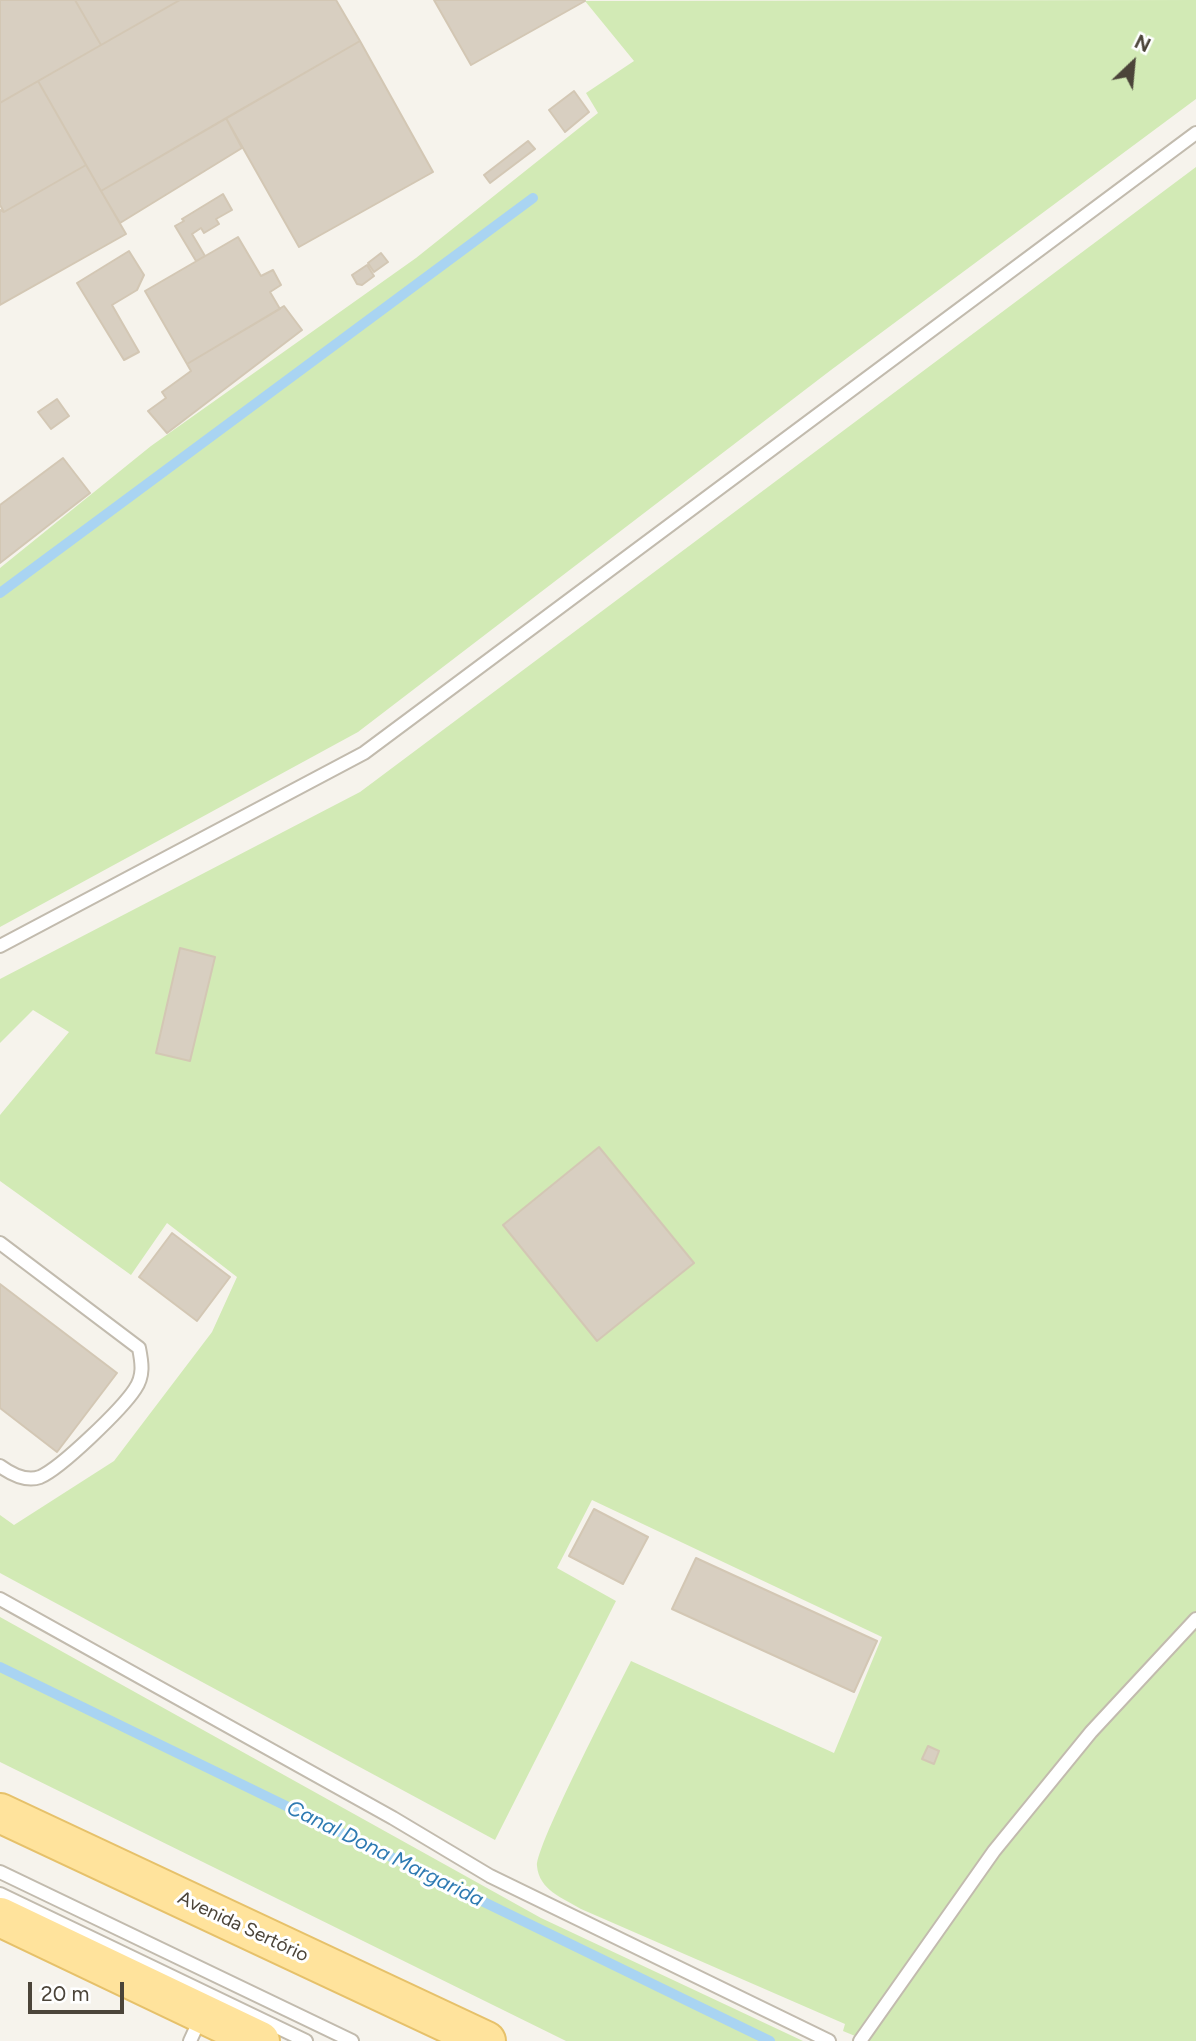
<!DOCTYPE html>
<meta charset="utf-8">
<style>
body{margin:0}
#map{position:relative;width:1196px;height:2041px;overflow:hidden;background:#f6f3ec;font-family:Figtree,sans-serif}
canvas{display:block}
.north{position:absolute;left:1098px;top:28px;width:70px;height:70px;-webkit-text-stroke:5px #fff;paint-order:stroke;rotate:26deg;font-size:19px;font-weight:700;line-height:28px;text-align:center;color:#4b4439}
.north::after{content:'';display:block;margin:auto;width:24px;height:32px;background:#4b4439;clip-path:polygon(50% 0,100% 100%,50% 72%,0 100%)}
.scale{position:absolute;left:28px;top:1982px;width:96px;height:32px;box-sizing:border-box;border:4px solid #4b4439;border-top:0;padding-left:9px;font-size:21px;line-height:24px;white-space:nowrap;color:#4b4439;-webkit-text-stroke:5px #fff;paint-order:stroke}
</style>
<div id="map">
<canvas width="1196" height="2041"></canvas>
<div class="north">N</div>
<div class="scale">20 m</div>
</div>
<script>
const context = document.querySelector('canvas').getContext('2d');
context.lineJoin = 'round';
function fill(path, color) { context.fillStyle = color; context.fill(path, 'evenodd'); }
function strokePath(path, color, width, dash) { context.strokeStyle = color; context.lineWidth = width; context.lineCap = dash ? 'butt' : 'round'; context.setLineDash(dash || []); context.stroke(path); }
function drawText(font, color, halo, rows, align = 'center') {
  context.font = font + ' Figtree,sans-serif'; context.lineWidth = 6; context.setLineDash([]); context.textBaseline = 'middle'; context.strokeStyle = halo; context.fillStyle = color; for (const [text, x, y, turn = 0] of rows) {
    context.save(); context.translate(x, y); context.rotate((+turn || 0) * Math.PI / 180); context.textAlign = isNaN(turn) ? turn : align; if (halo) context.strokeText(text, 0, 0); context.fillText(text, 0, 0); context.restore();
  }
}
fill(new Path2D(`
 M1196 0V99L831 370 358 732 0 927V568L151 446 416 258 598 113 586 93 634 61 585 1Z
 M1196 167V2041H867L843 2031 845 2024 581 1909C563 1898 539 1890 537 1866 536 1845 616 1691 631 1661L834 1753 882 1637 592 1500 557 1568 616 1601 495 1840 0 1573V1515L14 1525 114 1461 212 1332 237 1277 167 1223 131 1275 0 1181V1115L69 1032 33 1010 0 1043V979L360 792Z
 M0 1617 541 1918 803 2041H566L0 1762Z`), '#d2eab5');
strokePath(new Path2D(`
 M0 593 533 198
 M0 1667 770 2041`), '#a9d4f2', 10);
const building = new Path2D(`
 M0 0H75L101 45 0 103Z
 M75 0H180L101 45Z
 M180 0H336L360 41 101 191 38 81Z
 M434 0H584L585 1 471 65Z
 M360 41 433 172 299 247 226 118Z
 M38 81 86 165 4 212 0 205V103Z
 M574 91 589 112 565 132 549 110Z
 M226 118 242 148 120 223 101 191Z
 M528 141 535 149 490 183 484 175Z
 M86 165 126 234 0 305V210L4 212Z
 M223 194 232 210 216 219 219 224 204 233 201 228 192 234 205 256 196 261 175 226 184 221 182 219Z
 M238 237 261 276 273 270 281 285 270 292 280 309 187 364 145 291Z
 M129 251 144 275 137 290 112 305 139 352 124 360 77 283Z
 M381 253 388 262 374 272 368 263Z
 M367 265 374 276 362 285 357 284 352 275Z
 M284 306 302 330 167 433 148 411 166 398 162 392 191 371 187 364Z
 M57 399 69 416 51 429 38 412Z
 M63 458 90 493 0 563V505Z
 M180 948 215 957 190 1061 156 1053Z
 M599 1147 694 1263 597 1341 503 1225Z
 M172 1233 230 1277 197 1321 139 1277Z
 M0 1284 117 1373 57 1452 0 1408Z
 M594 1509 648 1537 623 1584 569 1556Z
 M696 1558 877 1641 854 1692 672 1609Z
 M928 1746 939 1751 934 1764 922 1759Z`);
fill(building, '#d8cfc1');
strokePath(building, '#d3c7b4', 2);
const lane = new Path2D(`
 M0 946 364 753 1196 133
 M0 1243 139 1348C142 1363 144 1376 135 1389 122 1409 61 1468 40 1477 26 1482 11 1474 0 1466
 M0 1599 393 1818 490 1876 829 2041
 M0 1872 352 2041
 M0 1894 306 2041
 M190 2041 201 2017
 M860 2041 994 1851 1091 1732 1196 1619`);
const primary = new Path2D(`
 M0 1813 486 2041
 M0 1917 260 2041`);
strokePath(lane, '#c2bbae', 16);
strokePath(primary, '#e6c16a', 42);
strokePath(lane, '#fff', 12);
strokePath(primary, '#ffe39c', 38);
drawText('19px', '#4b4439', '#fff', [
 ["Avenida Sertório",243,1927,25]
]);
drawText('italic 21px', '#2e7ab2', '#fff', [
 ["Canal Dona Margarida",385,1854,26]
]);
</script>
